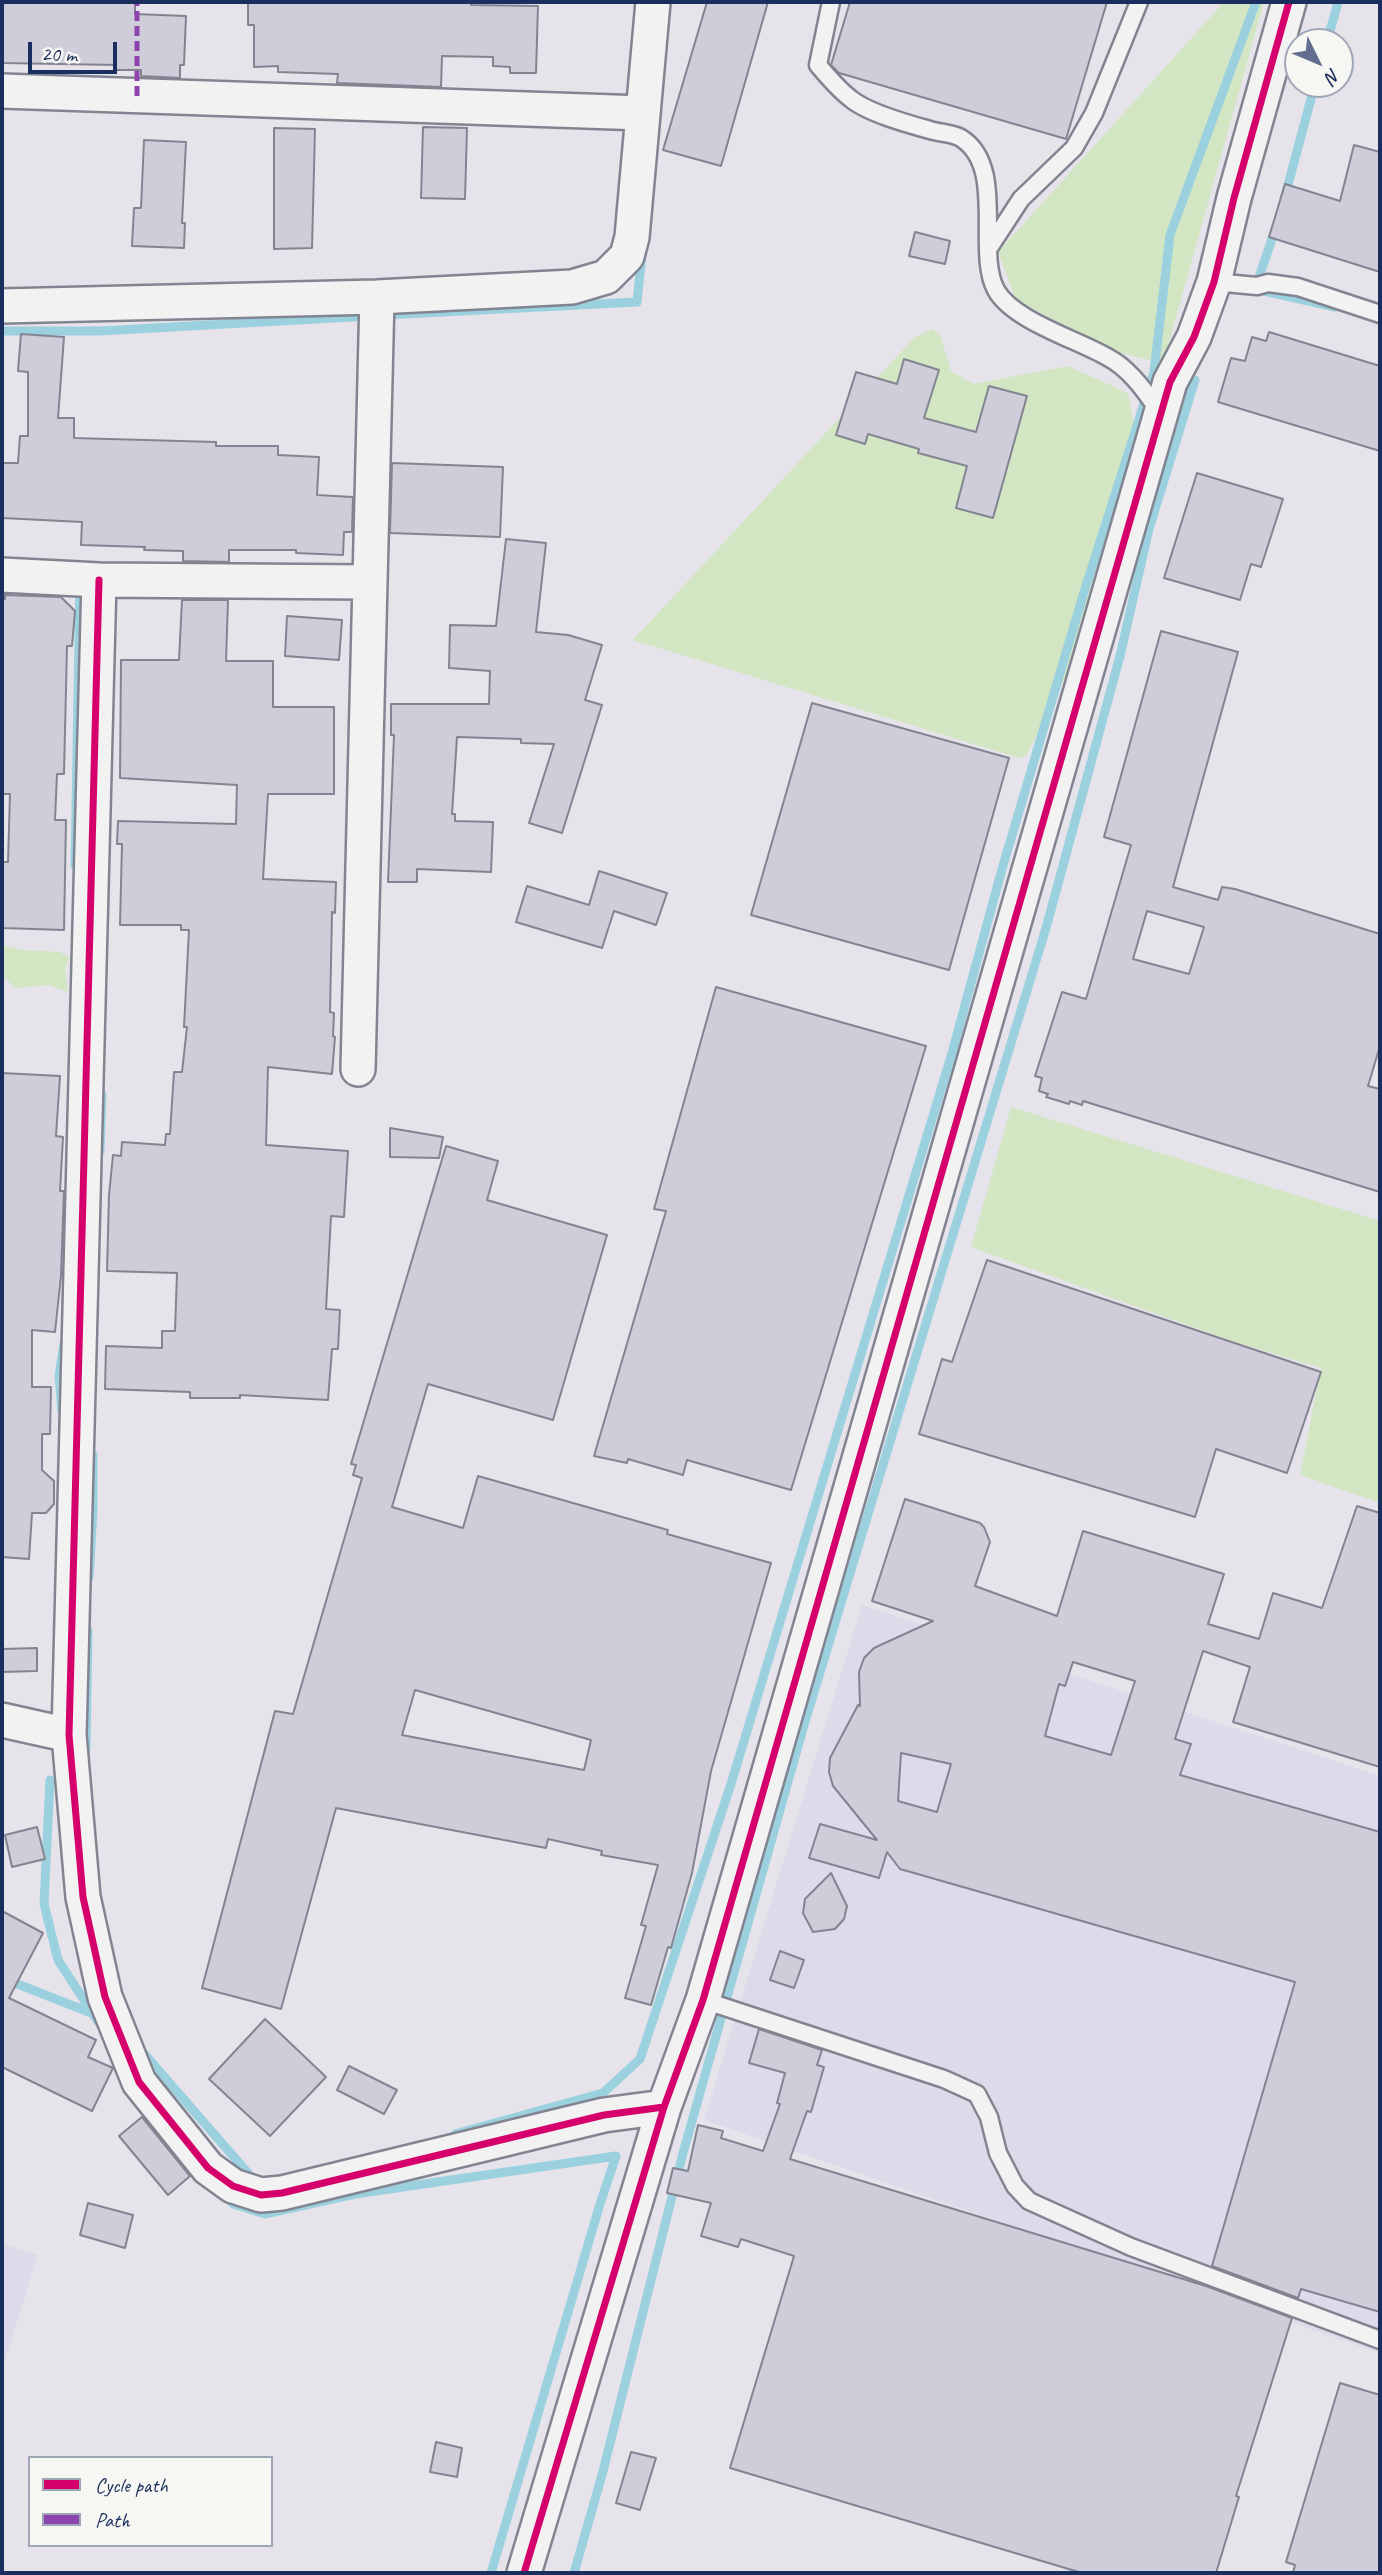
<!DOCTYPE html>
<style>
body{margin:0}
#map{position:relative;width:1382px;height:2575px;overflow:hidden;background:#e6e4ea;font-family:Caveat,sans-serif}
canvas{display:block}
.frame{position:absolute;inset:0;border:4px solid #1b2f5e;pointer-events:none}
.legend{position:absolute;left:28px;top:2456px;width:245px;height:91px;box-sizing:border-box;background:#f6f6f2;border:2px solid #9ea6b7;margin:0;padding:9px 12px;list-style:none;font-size:21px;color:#1b2f5e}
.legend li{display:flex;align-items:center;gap:14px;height:35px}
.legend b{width:35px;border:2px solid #9ea6b7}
.north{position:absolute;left:1284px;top:28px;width:70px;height:70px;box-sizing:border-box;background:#f6f6f2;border:2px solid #9ea6b7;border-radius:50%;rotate:133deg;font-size:19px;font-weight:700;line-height:28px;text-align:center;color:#1b2f5e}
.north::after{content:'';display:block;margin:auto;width:24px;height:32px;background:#626e8f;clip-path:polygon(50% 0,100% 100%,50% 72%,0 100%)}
.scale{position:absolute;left:28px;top:42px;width:89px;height:32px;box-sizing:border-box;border:4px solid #1b2f5e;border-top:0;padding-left:9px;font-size:21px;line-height:24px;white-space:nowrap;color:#1b2f5e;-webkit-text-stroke:5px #f6f6f2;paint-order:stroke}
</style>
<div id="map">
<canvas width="1382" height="2575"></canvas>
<div class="frame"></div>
<ul class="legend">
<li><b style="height:9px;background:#d6006c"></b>Cycle path</li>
<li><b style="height:9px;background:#8e44ad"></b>Path</li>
</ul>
<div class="north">N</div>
<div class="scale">20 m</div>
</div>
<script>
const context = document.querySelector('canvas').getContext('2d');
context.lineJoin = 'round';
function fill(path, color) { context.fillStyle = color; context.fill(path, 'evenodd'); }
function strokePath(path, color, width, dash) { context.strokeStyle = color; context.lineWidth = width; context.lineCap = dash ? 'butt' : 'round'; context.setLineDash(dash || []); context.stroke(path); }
fill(new Path2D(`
 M862 1605 1380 1776V2353L704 2120Z
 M2 2244 38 2255 2 2370Z`), '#dfdae9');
fill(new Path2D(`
 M1224 2H1264L1163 364 1111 350 1016 300 998 252Z
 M932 329 941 337 951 371 973 384 1068 366 1128 393 1138 446 1082 644 1026 756 1019 758 633 640 914 338Z
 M2 945 23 950 60 952 69 957 65 969 68 992 49 985 15 988 2 975Z
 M1011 1107 1380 1221V1503L1300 1475 1321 1368 1232 1341 971 1247Z`), '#d3e6c3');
strokePath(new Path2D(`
 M1327 42 1338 2
 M1285 196 1315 84
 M1276 227 1255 289 1335 307
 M384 315 637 302 642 254
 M2 331H100L370 316
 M75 865 80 585
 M100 1151 102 1095
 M62 1412 59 1376 64 1343
 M89 1578 93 1510V1455
 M86 1749 88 1630
 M50 1780 44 1904 58 1960 99 2023
 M2 1978 94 2014
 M140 2049 254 2180
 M455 2134 603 2093 640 2059 731 1784 952 1053 1002 869 1084 592 1154 372 1170 235 1256 2
 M225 2195 233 2204 265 2214 355 2194 616 2156 600 2204 491 2573
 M574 2573 602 2475 683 2153 804 1725 1046 928 1120 656 1149 529 1195 380`), '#9bd0df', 9);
const building = new Path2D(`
 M3 2H135V14L186 16 184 65H180V78L141 76V70H116V65L3 63Z
 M248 2H471V5L538 6 536 73H510V67L493 66V57L442 56 441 87 337 83 338 74 278 72V66L254 67V25H248Z
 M707 2H768L721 166 663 150Z
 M850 2H1107L1066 139 839 73 831 65Z
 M423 127 467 128 465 199 421 198Z
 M274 128 315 129 312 248 274 249Z
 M144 140 186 142 182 223H185L184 248 132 246 134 208H141Z
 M1354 145 1380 152V272L1269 237 1285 184 1340 201Z
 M915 232 950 241 945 264 909 256Z
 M1269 332 1380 366V451L1218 402 1231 358 1245 361 1252 337 1266 341Z
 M21 334 64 337 58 418H74V438L216 442V446H278V455L319 457 317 495 353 497 352 532H344L343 555 296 553V550H229V562L183 561V551L144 550 145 547 81 545 82 522 2 518V463H18L20 436H28V372L18 371Z
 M904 359 939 370 924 418 976 432 989 386 1027 396 993 518 956 508 967 466 918 453 919 449 868 434 865 444 836 435 856 372 897 384Z
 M392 463 503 467 500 537 390 533Z
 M1197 473 1283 499 1261 567 1251 564 1240 600 1164 578Z
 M506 539 546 543 536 632 568 635 602 645 585 700 602 705 562 833 529 823 554 744 521 743V739L457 737 452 814H455V821L493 822 491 872 417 869V882H388L394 735H391V704H489L490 671 449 668 450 625 496 626Z
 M5 595 61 597 75 611 72 646H67L64 774H57L55 820H66L64 930 2 928V862H8L10 794H2V599H5Z
 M182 600H228L226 661H273V707H334V794H268L263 879 336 882 335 913 332 912 330 1012 334 1013 333 1036 335 1037 332 1074 268 1067 266 1145 348 1151 344 1217 331 1216 326 1309 340 1310 338 1349H332L328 1400 240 1395V1398H190V1392L105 1389 106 1346 162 1348V1331H175L177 1273 107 1271 109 1195 113 1155 121 1156 122 1142 165 1145 166 1134H170L174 1072H182L187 1027H184L189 930H181V925H120L122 844H117L118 821 236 824 237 785 120 778 121 660H179Z
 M287 616 342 620 339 660 285 656Z
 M1161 631 1238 652 1173 887 1218 900 1222 887 1235 889 1380 934V1046L1368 1086 1380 1089V1192L1083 1101 1082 1105 1070 1101 1069 1104 1046 1097 1048 1094 1039 1091 1042 1078 1035 1076 1062 992 1086 999 1131 845 1104 837ZM1147 911 1204 927 1189 974 1133 959Z
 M812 703 1009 758 949 970 751 915Z
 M599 871 667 893 656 925 614 911 602 948 516 922 527 886 589 905Z
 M716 987 926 1046 791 1490 687 1460 683 1475 628 1459 627 1463 594 1456 666 1211 654 1209Z
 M2 1073 60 1076 56 1136 63 1137 60 1191H64L61 1276 55 1332 32 1330V1387H51L50 1434H42V1470L54 1481V1504L46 1513H32L29 1559 2 1557Z
 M390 1128 443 1137 439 1158 390 1157Z
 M446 1146 498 1161 487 1200 607 1235 553 1420 428 1384 392 1507 463 1528 478 1476 668 1530 667 1534 771 1563 711 1771 692 1873 671 1948 668 1947 651 2005 625 1998 646 1926 641 1925 658 1865 601 1855 602 1851 548 1839 546 1848 336 1808 281 2009 202 1988 275 1711 293 1714 362 1478 353 1475 356 1465 351 1464ZM415 1690 591 1740 584 1770 402 1735Z
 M987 1260 1321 1372 1287 1473 1216 1449 1195 1517 919 1434 942 1359 952 1362Z
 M905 1499 980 1523 984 1527 990 1542 975 1586 1057 1616 1083 1531 1224 1574 1208 1624 1259 1639 1273 1593 1322 1608 1357 1506 1380 1513V1767L1233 1722 1250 1667 1203 1651 1175 1739 1191 1744 1180 1775 1380 1832V2312L1301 2289 1298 2298 1212 2266 1295 1982 900 1869 887 1852 879 1878 809 1858 820 1824 877 1840 833 1786 829 1772 830 1758 858 1705 860 1706 859 1672 864 1658 874 1648 933 1621 872 1601ZM1073 1662 1135 1681 1111 1755 1045 1736 1059 1684 1065 1686ZM901 1753 951 1764 937 1812 898 1801Z
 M37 1648V1671L2 1672V1649Z
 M37 1827 45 1859 12 1867 5 1835Z
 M831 1873 847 1906 844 1919 835 1929 813 1932 803 1913 805 1899Z
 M2 1911 43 1933 9 1998 96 2040 88 2057 113 2068 92 2111 2 2067Z
 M780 1951 804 1960 794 1988 770 1980Z
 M265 2019 326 2077 270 2136 209 2079Z
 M759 2029 822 2050 817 2065 824 2067 811 2112 807 2111 790 2159 1206 2286 1292 2318 1236 2496 1239 2497 1216 2573H1082L730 2468 794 2256 741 2239 738 2247 701 2236 711 2203 667 2193 673 2168 688 2171 698 2125 723 2131 721 2138 763 2151 780 2104 777 2103 785 2073 749 2063Z
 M349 2066 397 2090 384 2114 337 2090Z
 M142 2117 190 2176 168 2195 119 2136Z
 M88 2203 133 2215 125 2248 80 2235Z
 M1340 2383 1380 2395V2573H1293L1295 2565 1286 2562Z
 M436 2442 462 2448 457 2477 430 2472Z
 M631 2452 656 2458 640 2510 616 2503Z`);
fill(building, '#cfcdd9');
strokePath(building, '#828591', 2);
const lane = new Path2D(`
 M831 2 818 65C828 77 838 89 851 99 868 113 908 124 930 130 939 133 953 133 961 138 1007 167 975 251 996 290 1013 321 1079 340 1109 358 1130 369 1147 393 1159 412
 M989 248 1021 199 1074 148 1094 113 1139 2
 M1214 282 1257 286 1268 283 1298 287 1380 314
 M703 2000 944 2079 977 2094 989 2117 998 2153 1015 2186 1029 2201 1131 2247 1380 2340`);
const street = new Path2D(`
 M2 91 643 113
 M2 306 377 297 572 287 606 277 627 256 632 237 653 2
 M2 575 99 580 368 582
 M99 580 69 1735 83 1897 105 1997 139 2082 208 2168 233 2186 261 2195 282 2193 604 2115 664 2107
 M358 1069 377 297
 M2 1720 69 1735
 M524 2573 664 2107 703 2000 1170 382 1194 337 1214 282 1234 198 1289 2`);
strokePath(lane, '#828591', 21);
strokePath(street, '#828591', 38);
strokePath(lane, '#f3f2f2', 16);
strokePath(street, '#f3f2f2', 33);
strokePath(new Path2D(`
 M137 96V2`), '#8e44ad', 5, [10, 5]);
strokePath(new Path2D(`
 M99 580 69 1735 83 1897 105 1997 139 2082 208 2168 233 2186 261 2195 282 2193 604 2115 664 2107
 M524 2573 664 2107 703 2000 1170 382 1194 337 1214 282 1234 198 1289 2`), '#d6006c', 7);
</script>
